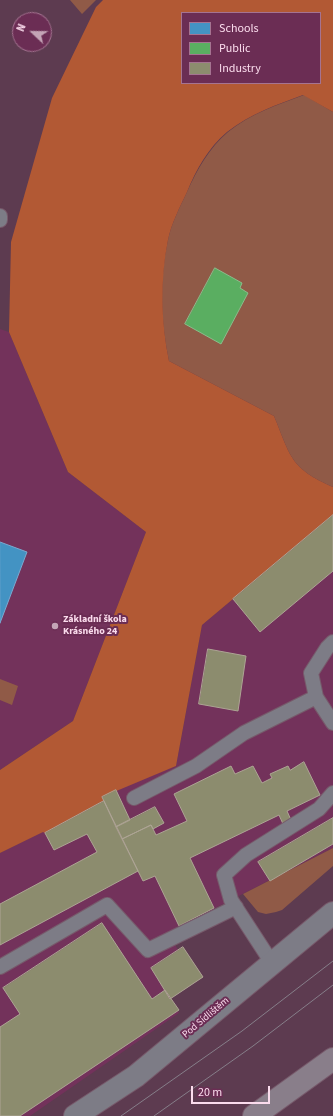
<!DOCTYPE html>
<meta charset="utf-8">
<style>
body{margin:0}
#map{position:relative;width:333px;height:1116px;overflow:hidden;background:#5d3b50;font-family:"Source Sans 3",sans-serif}
canvas{display:block}
.legend{position:absolute;left:181px;top:12px;width:140px;height:72px;box-sizing:border-box;background:#6b2d54;border:1px solid #a57391;margin:0;padding:5px 7px;list-style:none;font-size:12px;color:#fbdced}
.legend li{display:flex;align-items:center;gap:8px;height:20px}
.legend b{width:20px;border:1px solid #a57391}
.north{position:absolute;left:12px;top:12px;width:40px;height:40px;box-sizing:border-box;background:#6b2d54;border:1px solid #a57391;border-radius:50%;rotate:292deg;font-size:11px;font-weight:700;line-height:16px;text-align:center;color:#fbdced}
.north::after{content:'';display:block;margin:auto;width:14px;height:18px;background:#c4a4b6;clip-path:polygon(50% 0,100% 100%,50% 72%,0 100%)}
.scale{position:absolute;left:191px;top:1086px;width:79px;height:18px;box-sizing:border-box;border:2px solid #fbdced;border-top:0;padding-left:5px;font-size:12px;line-height:14px;white-space:nowrap;color:#fbdced;-webkit-text-stroke:3px #6b2d54;paint-order:stroke}
</style>
<div id="map">
<canvas width="333" height="1116"></canvas>
<ul class="legend">
<li><b style="height:11px;background:#4393c3"></b>Schools</li>
<li><b style="height:11px;background:#5aae61"></b>Public</li>
<li><b style="height:11px;background:#8c8c6e"></b>Industry</li>
</ul>
<div class="north">N</div>
<div class="scale">20 m</div>
</div>
<script>
const context = document.querySelector('canvas').getContext('2d');
context.lineJoin = 'round';
function fill(path, color) { context.fillStyle = color; context.fill(path, 'evenodd'); }
function strokePath(path, color, width, dash) { context.strokeStyle = color; context.lineWidth = width; context.lineCap = dash ? 'butt' : 'round'; context.setLineDash(dash || []); context.stroke(path); }
function drawText(font, color, halo, rows, align = 'center') {
  context.font = font + ' "Source Sans 3",sans-serif'; context.lineWidth = 4; context.setLineDash([]); context.textBaseline = 'middle'; context.strokeStyle = halo; context.fillStyle = color; for (const [text, x, y, turn = 0] of rows) {
    context.save(); context.translate(x, y); context.rotate((+turn || 0) * Math.PI / 180); context.textAlign = isNaN(turn) ? turn : align; if (halo) context.strokeText(text, 0, 0); context.fillText(text, 0, 0); context.restore();
  }
}
fill(new Path2D(`
 M0 329 9 332 68 472 146 532 73 721 0 770Z
 M333 515V848L168 932 178 950 183 947 203 977 171 998 179 1013 30 1116H0V853L104 801 102 797 116 790 176 766 202 625Z`), '#73325b');
fill(new Path2D(`
 M70 0H96L82 14Z
 M304 95 333 112V487C290 468 291 457 274 416L169 361C161 322 159 280 168 240 171 224 180 207 187 192 197 170 209 148 228 132 250 114 277 105 304 95Z
 M0 679 18 686 12 705 0 700Z
 M333 848V866L282 910 276 912 266 914 258 912 243 894Z`), '#905a47');
fill(new Path2D(`
 M103 0H333V112L303 95C276 105 250 114 227 132 208 148 196 170 187 192 180 207 171 224 168 240 160 280 161 322 169 361L274 416C291 457 290 468 333 487V515L202 625 176 766 102 797 104 801 45 833 43 832 0 853V770L73 721 146 532 68 472 9 332 11 242 52 98 96 7ZM182 13H320V83H182Z`), '#b25934');
const schools = new Path2D(`
 M0 542 27 552 0 623Z`);
fill(schools, '#4393c3');
strokePath(schools, '#7aa9d0', 1);
const public = new Path2D(`
 M215 268 242 283 240 288 248 293 221 344 185 324Z`);
fill(public, '#5aae61');
strokePath(public, '#8abc8b', 1);
const industry = new Path2D(`
 M333 515V571L260 632 233 599Z
 M208 649 246 656 238 711 199 704Z
 M304 762 320 795 287 811 291 820 283 824 279 815 190 858 214 908 179 926 155 876 143 881 122 839 151 825 156 835 187 821 174 794 231 766 235 774 253 766 262 783 272 778 270 774 288 766 290 770Z
 M116 790 130 820 116 827 102 797Z
 M104 801 138 871 0 945V904L97 852 87 834 54 850 45 833Z
 M155 807 164 823 153 829 151 825 122 839 116 827Z
 M333 818V844L270 881 258 862Z
 M102 923 152 999 165 990 179 1010 20 1116H0V1027L20 1014 3 988Z
 M183 947 203 977 170 999 151 968Z`);
fill(industry, '#8c8c6e');
strokePath(industry, '#ada494', 1);
const service = new Path2D(`
 M0 216V220
 M333 642 327 648 311 673 316 697 333 723
 M134 798 196 766 244 733 316 697
 M272 963 231 900 224 875 246 855 319 809 333 793
 M0 967 107 905 148 950 236 907`);
const minor = new Path2D(`
 M75 1116 136 1076 333 913`);
const trunk = new Path2D(`
 M254 1116 333 1059`);
strokePath(service, '#775a6b', 16);
strokePath(minor, '#775a6b', 24);
strokePath(trunk, '#775a6b', 24);
strokePath(service, '#7d7c86', 14);
strokePath(minor, '#7d7c86', 22);
strokePath(trunk, '#897e8a', 22);
strokePath(new Path2D(`
 M121 1116 242 1031 333 961
 M154 1116 253 1046 333 985`), '#867e89', 1);
for (const [x, y, r, color] of [
 [55,626,4,"#c4a4b6"]
]) { const dot = new Path2D(); dot.arc(x, y, r, 0, 2 * Math.PI); context.fillStyle = color; context.fill(dot); strokePath(dot, '#6b2d54', 1.5); }
drawText('bold 10px', '#fbdced', '#6b2d54', [
 ["Základní škola",63,620],
 ["Krásného 24",63,632]
], 'left');
drawText('10px', '#fbdced', '#6b2d54', [
 ["Pod Sídlištěm",206,1018,-40]
]);
</script>
